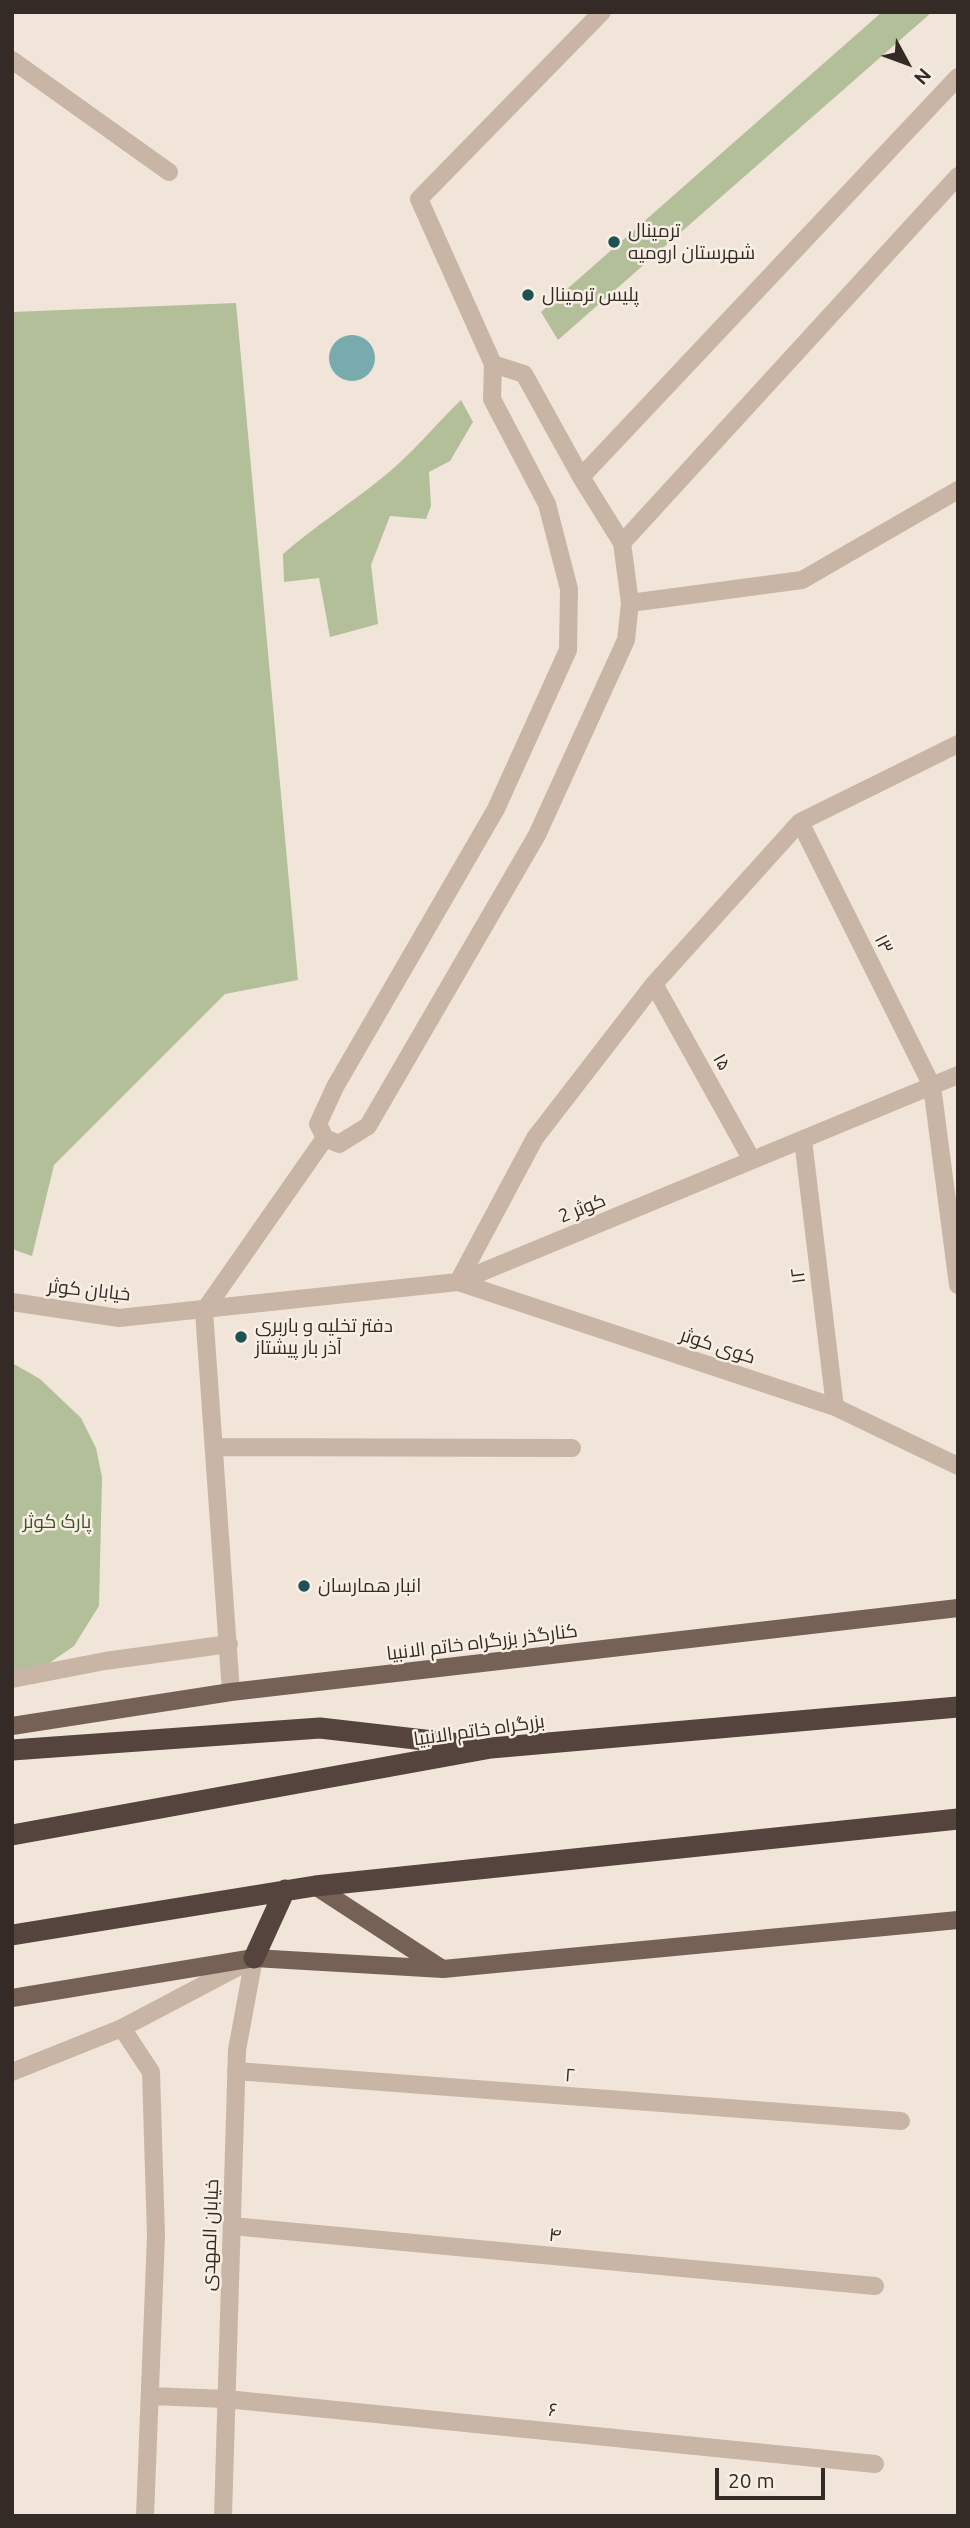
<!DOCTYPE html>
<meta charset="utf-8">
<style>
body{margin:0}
#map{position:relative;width:970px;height:2528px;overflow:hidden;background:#f0e5d8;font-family:Ubuntu,sans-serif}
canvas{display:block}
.frame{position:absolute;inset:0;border:14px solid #342a26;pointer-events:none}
.north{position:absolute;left:872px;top:28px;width:70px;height:70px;-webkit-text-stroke:5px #f8efe4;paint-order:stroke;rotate:131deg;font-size:19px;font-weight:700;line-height:28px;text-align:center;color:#342a26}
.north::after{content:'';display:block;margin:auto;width:24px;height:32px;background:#342a26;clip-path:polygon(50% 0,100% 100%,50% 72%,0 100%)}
.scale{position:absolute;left:715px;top:2468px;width:110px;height:32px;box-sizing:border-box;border:4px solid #342a26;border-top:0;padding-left:9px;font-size:21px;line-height:24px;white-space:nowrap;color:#342a26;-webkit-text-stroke:5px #f8efe4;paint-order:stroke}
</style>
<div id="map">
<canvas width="970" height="2528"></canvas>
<div class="frame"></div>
<div class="north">N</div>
<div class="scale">20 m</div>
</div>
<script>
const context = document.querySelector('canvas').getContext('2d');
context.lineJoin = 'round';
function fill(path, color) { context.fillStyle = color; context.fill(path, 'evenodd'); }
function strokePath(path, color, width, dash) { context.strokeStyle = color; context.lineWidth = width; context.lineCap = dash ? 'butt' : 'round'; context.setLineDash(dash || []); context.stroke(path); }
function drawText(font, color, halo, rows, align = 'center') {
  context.font = font + ' Ubuntu,Cairo,sans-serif'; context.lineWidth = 5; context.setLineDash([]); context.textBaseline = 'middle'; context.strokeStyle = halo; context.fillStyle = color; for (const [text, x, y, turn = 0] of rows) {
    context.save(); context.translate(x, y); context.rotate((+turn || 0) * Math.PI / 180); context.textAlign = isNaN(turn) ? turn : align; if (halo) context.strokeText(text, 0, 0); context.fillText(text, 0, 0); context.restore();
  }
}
fill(new Path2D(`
 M882 12H932L558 340 541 312Z
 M236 303 298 980 225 994 54 1165 32 1256 12 1249V312Z
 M461 400 473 422 450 461 429 472 431 506 426 519 390 516 371 565 378 624 330 637 319 578 284 582 283 554C315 526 350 504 383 477 412 454 434 426 461 400Z
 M12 1363 40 1379 81 1418 96 1448 102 1477 99 1606 74 1646 45 1666 12 1676Z`), '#b2bf99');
fill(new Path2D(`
 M329 358a23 23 0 1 1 46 0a23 23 0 1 1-46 0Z`), '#78abad');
strokePath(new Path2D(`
 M12 60 169 172
 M493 364 524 374 581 477 622 543 630 603 626 640 537 835 368 1126 339 1144 325 1138 318 1124 335 1087 496 809 568 650 569 589 547 504 492 399 493 364 419 199 602 12
 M581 477 958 77
 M622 543 958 176
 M630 603 802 580 958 490
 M958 744 800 822 654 984 535 1138 458 1282 835 1407 958 1466
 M800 822 932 1086 958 1285
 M654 984 752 1160
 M803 1140 835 1407
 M12 1302 119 1318 458 1282 958 1075
 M214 1447 572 1448
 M12 1679 105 1661 229 1644
 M231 1692 204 1311 325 1138
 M122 2028 151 2072 156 2236 145 2516
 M236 2071 901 2121
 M12 2072 122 2028 251 1960
 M232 2226 875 2286
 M151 2396 226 2399 875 2464
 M223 2516 237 2050 254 1958`), '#c8b5a5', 18);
strokePath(new Path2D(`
 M12 1726 231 1692 958 1608
 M315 1886 441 1968
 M12 1998 254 1958 443 1969 958 1920`), '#766157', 18);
strokePath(new Path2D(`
 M12 1750 320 1728 468 1745
 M12 1835 491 1748 958 1707
 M12 1935 315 1886 958 1819
 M254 1958 285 1890`), '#55443d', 21);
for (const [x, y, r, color] of [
 [614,242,7,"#1d5154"],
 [528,295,7,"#1d5154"],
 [241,1337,7,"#1d5154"],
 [304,1586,7,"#1d5154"]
]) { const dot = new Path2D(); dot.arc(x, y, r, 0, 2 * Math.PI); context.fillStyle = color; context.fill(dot); strokePath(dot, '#f8efe4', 2.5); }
drawText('19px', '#342a26', '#f8efe4', [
 ["ترمینال",628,231],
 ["شهرستان ارومیه",628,253],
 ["پلیس ترمینال",542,295],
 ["دفتر تخلیه و باربری",255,1326],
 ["آذر بار پیشتاز",255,1348],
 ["انبار همارسان",318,1586]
], 'left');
drawText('19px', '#342a26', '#f8efe4', [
 ["۱۳",884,944,63],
 ["۱۵",722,1062,61],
 ["کوثر 2",582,1208,-22],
 ["۱۲",798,1276,-97],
 ["خیابان کوثر",89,1290,6],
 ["کوی کوثر",718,1346,18],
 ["کنارگذر بزرگراه خاتم الانبیا",482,1642,-7],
 ["بزرگراه خاتم الانبیا",479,1730,-8],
 ["۲",570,2075,4],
 ["خیابان المهدی",210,2235,-88],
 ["۴",555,2235,5],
 ["۶",553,2410,6]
]);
drawText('19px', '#43512a', '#f8efe4', [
 ["پارک کوثر",57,1522]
]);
</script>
